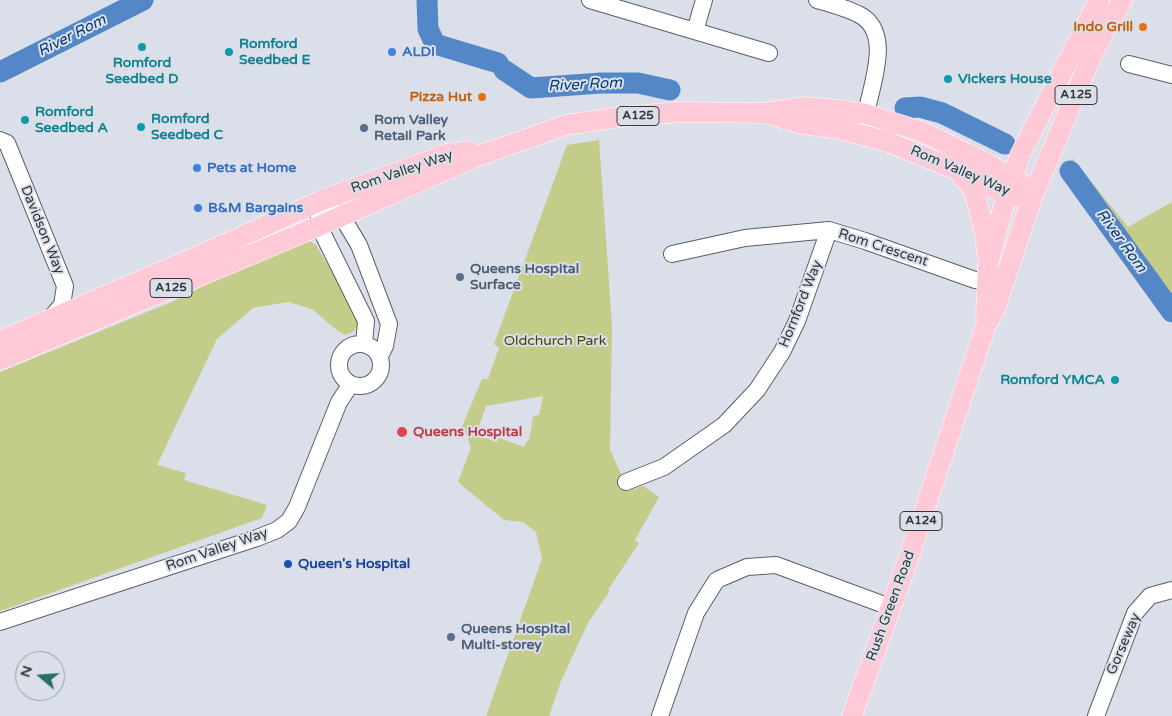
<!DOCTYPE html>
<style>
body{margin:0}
#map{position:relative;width:1172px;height:716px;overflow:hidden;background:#dadfea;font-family:"Varela Round",sans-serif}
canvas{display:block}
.north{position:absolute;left:15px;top:651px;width:50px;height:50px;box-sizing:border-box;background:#dadfea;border:1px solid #989ba4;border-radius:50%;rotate:288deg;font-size:14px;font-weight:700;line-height:20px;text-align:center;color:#34363a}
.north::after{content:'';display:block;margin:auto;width:18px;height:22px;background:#276e65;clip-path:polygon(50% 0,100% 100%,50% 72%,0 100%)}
</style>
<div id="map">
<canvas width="1172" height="716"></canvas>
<div class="north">N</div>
</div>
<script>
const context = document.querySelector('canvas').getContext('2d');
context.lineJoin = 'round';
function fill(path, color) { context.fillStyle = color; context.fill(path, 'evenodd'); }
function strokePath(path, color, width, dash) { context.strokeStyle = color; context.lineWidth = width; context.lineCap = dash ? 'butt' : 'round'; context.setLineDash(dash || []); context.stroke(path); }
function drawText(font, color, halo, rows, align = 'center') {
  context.font = font + ' "Varela Round",sans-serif'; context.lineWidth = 4; context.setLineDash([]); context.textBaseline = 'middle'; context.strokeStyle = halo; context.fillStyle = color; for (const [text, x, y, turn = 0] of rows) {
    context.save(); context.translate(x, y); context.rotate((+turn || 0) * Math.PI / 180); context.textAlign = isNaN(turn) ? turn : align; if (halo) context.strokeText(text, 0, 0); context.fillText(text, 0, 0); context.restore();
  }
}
fill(new Path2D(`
 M599 140 612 325 610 450 629 491 643 486 659 497 635 540 639 543 608 590 610 591 589 621 561 681 549 716H486L542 559 536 532 523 522 504 520 458 482 471 448 467 436 461 429 482 379H488L499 348 494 344 567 145ZM543 396 539 415 533 416 530 437 524 447 499 438 497 442 476 435 486 406Z
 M1072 158 1128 227 1172 202V302L1146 265 1069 165Z
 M309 240 316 245 351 304 358 325 354 331 346 335 339 332 312 309 288 302 253 308 217 339 157 465 186 473 184 480 267 505 262 518 0 611V372L172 302 229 273Z`), '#c3cc89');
strokePath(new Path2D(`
 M427 0 428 29 435 44 498 63
 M504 70 531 88 601 83H638L670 90
 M0 72 143 0
 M905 108 920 107 942 113 1005 144
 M1070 171 1172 312`), '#5487c7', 21);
const minor = new Path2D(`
 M590 0 769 53
 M817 0C831 4 846 8 858 14 894 31 871 85 866 114
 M695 31 704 0
 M1129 64 1172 75
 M0 140 7 143 65 286 62 305 49 320
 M320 201 341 215 359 245 389 324 385 346 380 356
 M319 215V226L366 321 364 344
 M672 254 745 238 829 230 865 241 975 280 999 282
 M339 365a21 21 0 1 1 42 0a21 21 0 1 1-42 0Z
 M626 482 664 467 724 425 757 390 782 352 797 321 829 230
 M0 622 257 538 277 530 289 521 297 507 339 402 351 384
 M660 716 696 613 716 581 719 579 747 567 776 565 890 607
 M1096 716 1135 613 1150 596 1172 590`);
const major = new Path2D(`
 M771 115 802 124 840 129 888 142 957 170 991 188 1007 194 1020 196
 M961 175 974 191 985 233 987 252
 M986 316 988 264 1007 194 1020 155 1099 0
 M0 341 196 257 320 201 447 154 469 151
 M0 360 319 226 478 156 566 125 620 117 680 112 764 113 804 107 840 110 866 114 923 132 990 165 1035 192
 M852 716 908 560 986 325 994 312 1032 198 1094 51 1122 0`);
strokePath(minor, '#5a5e68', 18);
strokePath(major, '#fff', 21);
strokePath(minor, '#fff', 16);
strokePath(major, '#fecad8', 20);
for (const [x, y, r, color] of [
 [1143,27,5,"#e8710a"],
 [142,47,5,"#0f9aa8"],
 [229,52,5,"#0f9aa8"],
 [392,52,5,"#3f7fe0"],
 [948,79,5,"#0f9aa8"],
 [482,97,5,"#e8710a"],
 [25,120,5,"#0f9aa8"],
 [141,127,5,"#0f9aa8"],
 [364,128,5,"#5c6f8a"],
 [197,168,5,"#3f7fe0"],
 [198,208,5,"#3f7fe0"],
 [460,277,5,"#5c6f8a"],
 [1115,380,5,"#0f9aa8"],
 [402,432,6,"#e0444e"],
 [288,564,5,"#1a4fb4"],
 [451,637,5,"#5c6f8a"]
]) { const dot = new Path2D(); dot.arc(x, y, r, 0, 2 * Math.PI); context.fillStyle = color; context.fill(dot); strokePath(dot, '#dadfea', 2); }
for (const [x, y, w] of [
 [1076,95,42],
 [638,116,42],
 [171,288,42],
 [921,521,42]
]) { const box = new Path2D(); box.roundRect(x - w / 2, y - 9.5, w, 19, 4); context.fillStyle = '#dadfea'; context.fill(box); strokePath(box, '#34363a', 1); }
drawText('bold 12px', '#34363a', null, [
 ["A125",1076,95],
 ["A125",638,116],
 ["A125",171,288],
 ["A124",921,521]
]);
drawText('bold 14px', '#c56008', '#dadfea', [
 ["Indo Grill",1133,27],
 ["Pizza Hut",472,97]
], 'right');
drawText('bold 14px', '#0d838f', '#dadfea', [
 ["Romford",239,44],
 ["Seedbed E",239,60],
 ["Romford",142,63,"center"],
 ["Seedbed D",142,79,"center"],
 ["Vickers House",958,79],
 ["Romford",35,112],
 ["Seedbed A",35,128],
 ["Romford",151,119],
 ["Seedbed C",151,135],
 ["Romford YMCA",1105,380,"right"]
], 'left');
drawText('bold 14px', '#366cbe', '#dadfea', [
 ["ALDI",402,52],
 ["Pets at Home",207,168],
 ["B&M Bargains",208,208]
], 'left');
drawText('bold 14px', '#4e5e75', '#dadfea', [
 ["Rom Valley",374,120],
 ["Retail Park",374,136],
 ["Queens Hospital",470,269],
 ["Surface",470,285],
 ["Queens Hospital",461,629],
 ["Multi-storey",461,645]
], 'left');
drawText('14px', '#34363a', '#dadfea', [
 ["Rom Valley Way",960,171,23],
 ["Rom Valley Way",402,172,-19],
 ["Davidson Way",42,230,68],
 ["Rom Crescent",883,248,18],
 ["Hornford Way",801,304,-68],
 ["Rom Valley Way",217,550,-19],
 ["Rush Green Road",891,606,-70],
 ["Gorseway",1124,644,-67]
]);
drawText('14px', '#424700', '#dadfea', [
 ["Oldchurch Park",555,341]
]);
drawText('bold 14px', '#be3a42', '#dadfea', [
 ["Queens Hospital",413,432]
], 'left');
drawText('bold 14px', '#164399', '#dadfea', [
 ["Queen's Hospital",298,564]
], 'left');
drawText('italic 15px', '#033b76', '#dadfea', [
 ["River Rom",72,36,-27],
 ["River Rom",585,85,-3],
 ["River Rom",1121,241,54]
]);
</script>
